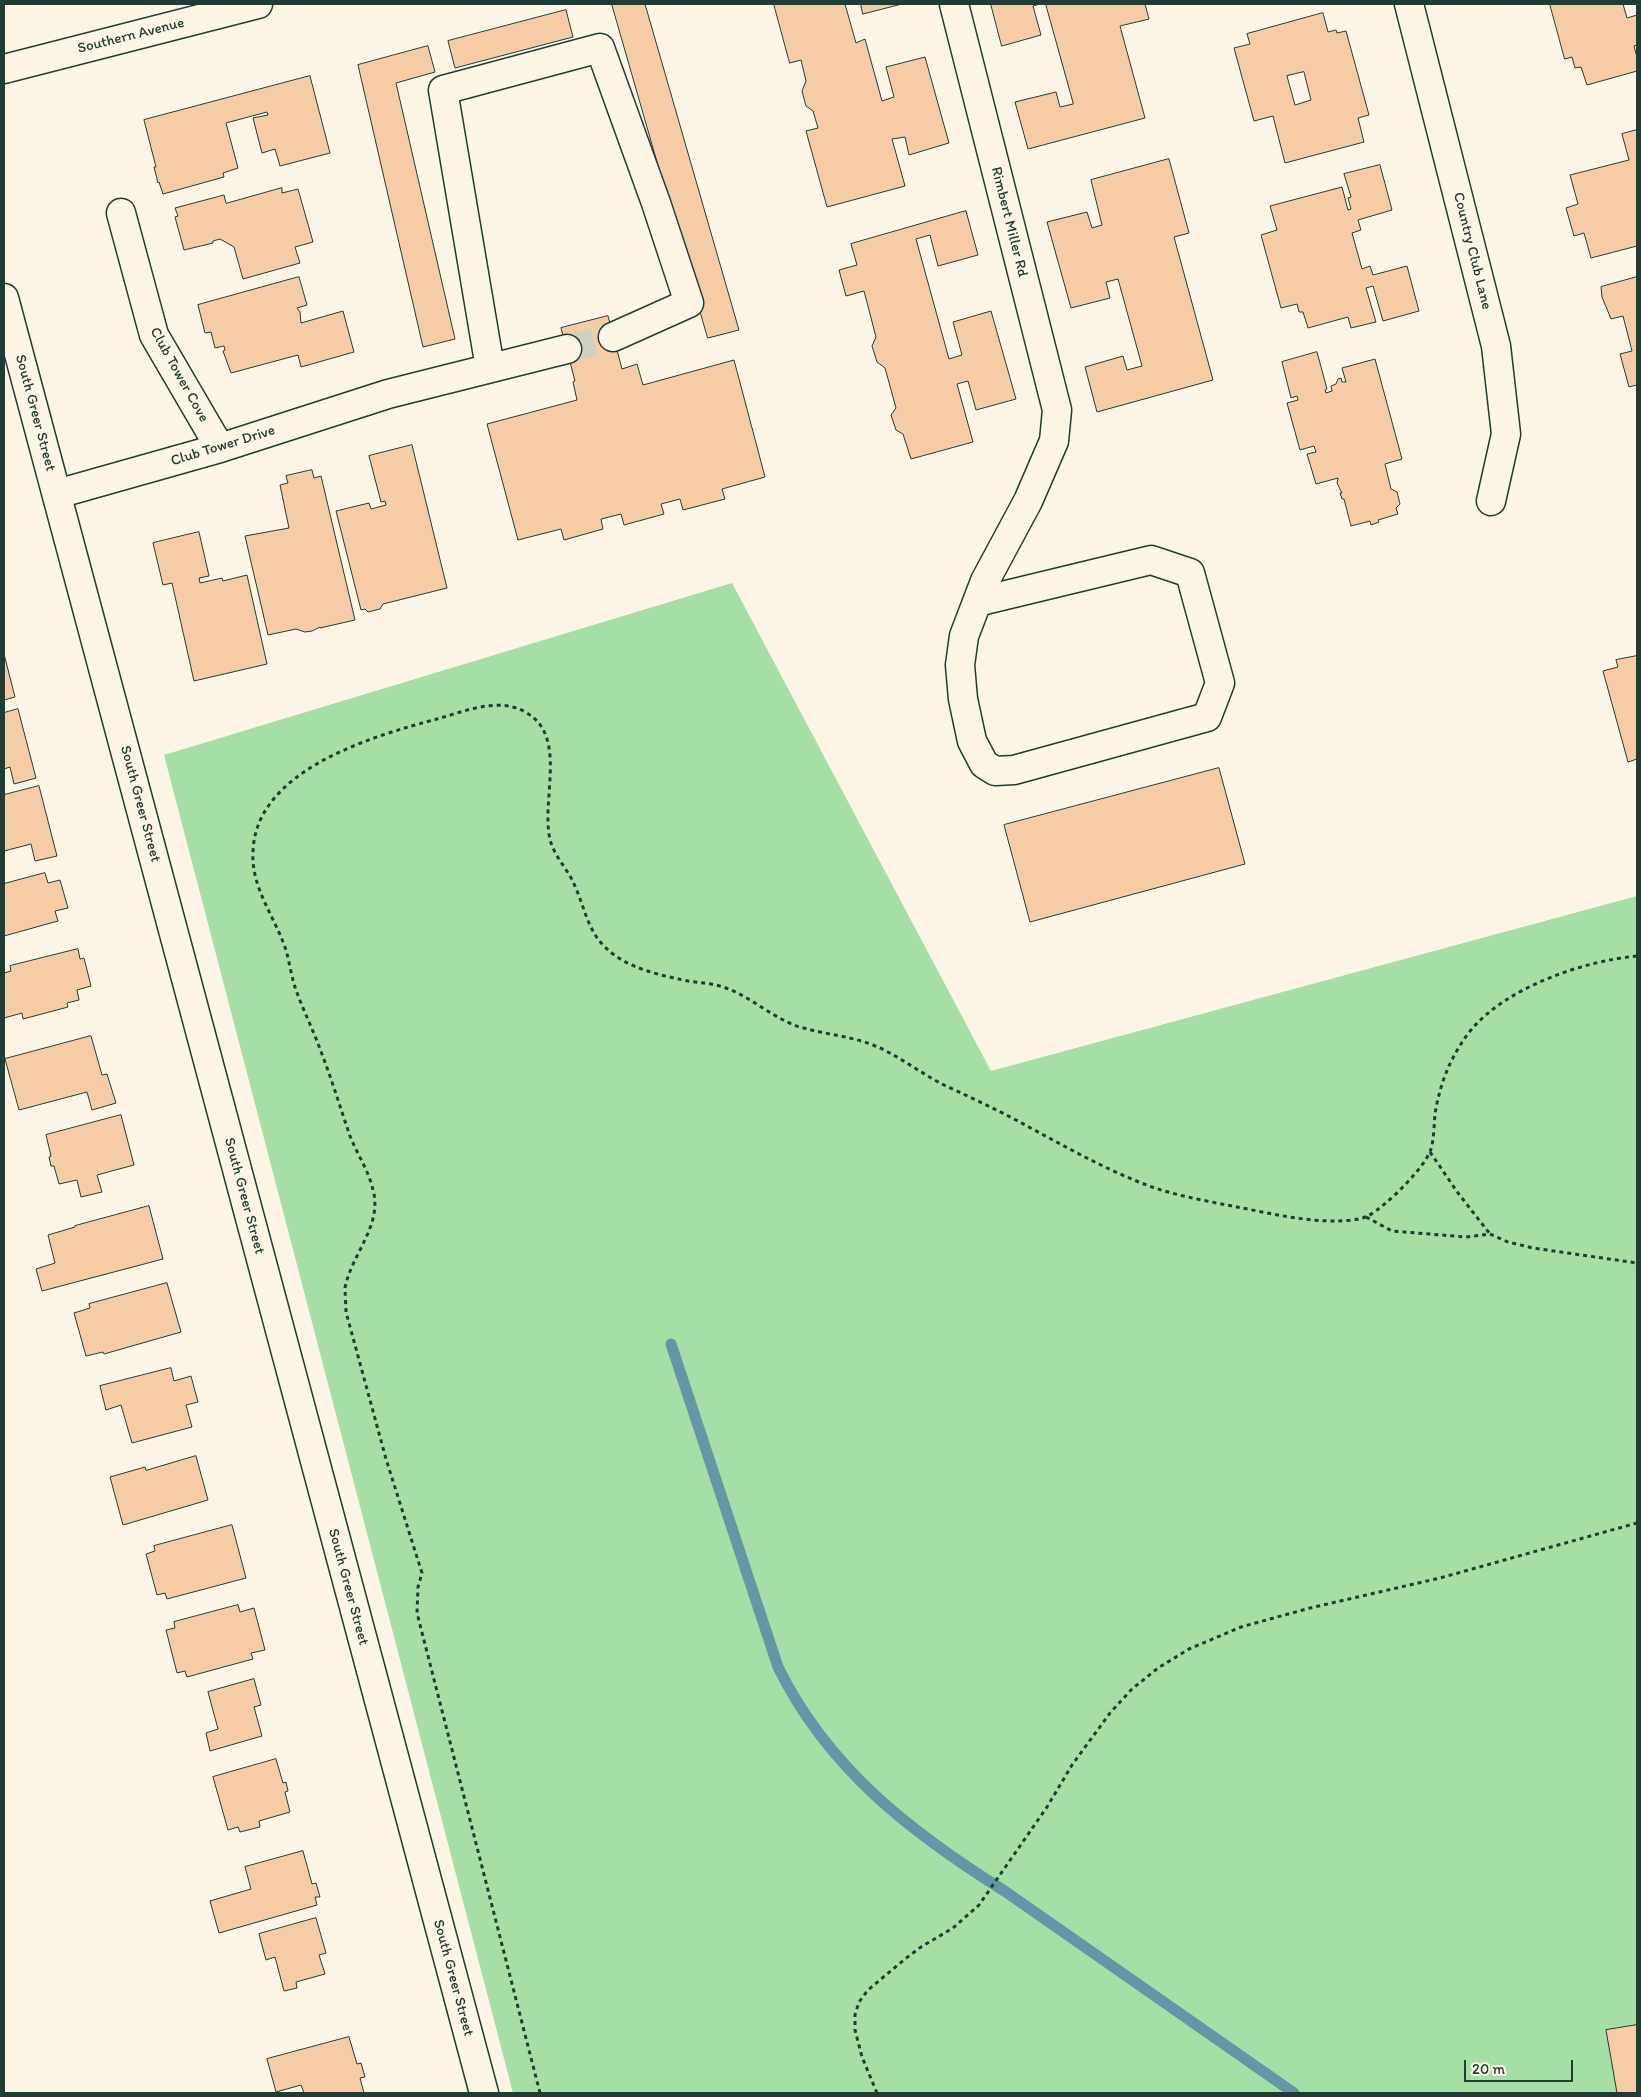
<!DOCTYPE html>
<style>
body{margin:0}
#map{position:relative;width:1641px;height:2097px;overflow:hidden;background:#fcf5e5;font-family:Itim,sans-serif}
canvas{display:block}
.frame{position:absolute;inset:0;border:5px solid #1f3d34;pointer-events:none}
.scale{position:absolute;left:1464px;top:2060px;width:109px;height:22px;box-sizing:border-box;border:2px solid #1f3d34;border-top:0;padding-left:6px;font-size:15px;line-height:18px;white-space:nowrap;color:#1f3d34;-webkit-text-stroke:4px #fcf5e5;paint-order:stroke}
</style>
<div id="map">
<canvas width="1641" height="2097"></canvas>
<div class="frame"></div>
<div class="scale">20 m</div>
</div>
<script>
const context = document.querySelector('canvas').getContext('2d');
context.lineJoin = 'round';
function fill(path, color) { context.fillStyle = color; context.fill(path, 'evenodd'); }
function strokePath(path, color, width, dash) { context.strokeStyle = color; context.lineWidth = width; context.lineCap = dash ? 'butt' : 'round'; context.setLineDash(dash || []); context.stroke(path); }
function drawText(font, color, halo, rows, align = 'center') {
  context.font = font + ' Itim,sans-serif'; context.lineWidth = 4; context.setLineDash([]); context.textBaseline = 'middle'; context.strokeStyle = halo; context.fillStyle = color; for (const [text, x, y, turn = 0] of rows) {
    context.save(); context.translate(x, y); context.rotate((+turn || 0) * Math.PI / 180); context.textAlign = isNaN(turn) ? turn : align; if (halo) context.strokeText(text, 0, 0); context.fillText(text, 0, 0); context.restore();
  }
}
fill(new Path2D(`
 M732 583 991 1071 1637 896V2093H513L164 755Z`), '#a5dfa5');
strokePath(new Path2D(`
 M671 1344 778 1667C828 1769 912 1833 1006 1892L1294 2093`), '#6396a7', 11);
const building = new Path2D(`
 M612 4H645L739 330 708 338Z
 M774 4H845L856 43 865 39 882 101 894 97 886 67 925 57 949 143 909 155 905 137 892 139 905 186 827 207 806 131 818 128 813 111 806 106 802 91 806 81 801 60 790 63Z
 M861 4H902L863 14Z
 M991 4H1040L1033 6 1041 35 1002 46Z
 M1046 4H1145L1149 19 1120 26 1145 118 1028 149 1015 102 1056 92 1060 107 1073 104Z
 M1550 4H1623L1627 18 1637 15V45L1634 46 1637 57V71L1587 85 1581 67 1575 68 1572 57 1565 59Z
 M566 10 573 37 455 68 448 41Z
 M1323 13 1328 32 1336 30 1337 33 1346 31 1369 115 1358 118 1364 142 1285 163 1273 116 1254 121 1234 48 1250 44 1247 34ZM1304 72 1311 100 1295 105 1287 76Z
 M428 46 435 72 396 83 455 339 423 347 358 65Z
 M310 76 330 153 280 166 275 149 262 153 253 118 268 115 267 112 226 123 238 168 223 173 224 177 163 194 159 182 158 183 154 167H156L144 120Z
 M1637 130V246L1591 258 1584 233 1574 236 1566 208 1578 204 1570 175 1629 160 1622 134Z
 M1169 159 1189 233 1174 237 1213 380 1097 412 1085 367 1123 356 1127 370 1142 366 1118 279 1106 282 1110 298 1071 308 1047 222 1087 212 1092 228 1102 225 1091 180Z
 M1380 165 1392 210 1358 220 1361 230 1352 233 1362 269 1370 266 1373 275 1407 266 1419 311 1383 321 1373 286 1366 288 1376 322 1351 328 1348 317 1308 328 1303 312H1299L1297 304 1281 308 1261 235 1277 230 1270 206 1342 187 1348 210 1351 209 1348 198 1351 197 1344 174Z
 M282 188V193L298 189 313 242 295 247 300 263 243 279 234 247 220 239 213 241V243L184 250 175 217 178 216 175 208 224 195 226 203Z
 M966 211 978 255 938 266 930 235 916 239 949 359 962 355 953 322 991 311 1016 399 976 410 968 381 957 384 973 442 911 459 903 434 896 430 891 415 896 408 885 368 877 362 872 346 876 337 864 291 846 296 839 270 857 265 851 244Z
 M299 277 307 305 297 308 300 312 301 323 343 311 354 352 301 367 298 355 231 373 223 351 225 350 224 346 215 348 211 332 205 333 198 305Z
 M1637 277V385L1629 387 1620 354 1632 351 1623 316 1611 319 1602 297 1601 287Z
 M608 316 622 369 637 364 643 385 734 360 765 477 722 489 725 499 683 510 680 499 661 504 664 514 624 525 621 514 601 519 603 529 564 540 561 529 518 540 487 424 577 400 573 382 575 381 561 328Z
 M1317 352 1327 389 1325 390 1326 393 1332 391 1331 386 1336 384 1338 379 1341 378 1342 382H1346L1342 368 1375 359 1402 459 1385 464 1391 489 1397 492 1400 504 1396 508 1398 514 1378 520 1379 522 1371 525 1370 521 1351 526 1344 499H1342L1340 493H1342L1337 483 1338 478 1316 484 1307 454 1316 452 1314 446 1300 450 1287 403 1298 400 1297 396 1291 398 1282 362Z
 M412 445 447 588 383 604 380 609 368 612 365 609 361 610 336 511 369 503 371 509 386 505 385 501 381 502 369 456Z
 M312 470 314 478 321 476 355 620 320 628V627L312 631 305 632 296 629 268 635 245 536 289 528 280 485 288 483 286 476Z
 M199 532 209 576 199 578 200 583 222 578 223 581 247 575 267 664 194 681 172 583 163 585 153 543Z
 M4 654 15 697 4 700Z
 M1637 656V759L1628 762 1603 671 1618 667 1616 660Z
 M18 709 36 778 14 784 10 767 4 769V713Z
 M1219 768 1245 864 1030 922 1004 825Z
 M39 786 57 856 35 861 31 844 4 851V795Z
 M45 873 48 883 60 880 68 908 55 911 58 921 4 936V884Z
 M78 949 80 959 84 958 91 986 77 990 79 1000 67 1003 68 1007 23 1019 22 1013 4 1018V973L11 971 10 966Z
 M91 1036 102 1075 107 1074 116 1103 92 1110 87 1092 19 1110 5 1059Z
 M121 1115 134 1165 97 1175 102 1192 81 1197 77 1180 59 1184 54 1166H51L49 1157 51 1156 46 1135Z
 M149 1206 163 1259 42 1291 36 1269 55 1263 48 1235 75 1227V1226Z
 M167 1283 181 1332 104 1354 103 1352 86 1356 74 1313 90 1308 89 1304Z
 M171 1368 174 1381 191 1376 198 1402 186 1405 192 1427 132 1443 121 1405 106 1410 100 1386Z
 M196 1456 208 1500 123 1525 110 1477 145 1467 146 1470Z
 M232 1525 246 1578 167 1599 165 1593 157 1595 146 1554 155 1551 154 1546Z
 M238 1605 240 1612 254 1608 265 1650 251 1653 253 1659 187 1677 185 1671 177 1673 166 1630 175 1628 174 1622Z
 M254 1679 261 1705 254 1707 262 1736 210 1751 206 1733 218 1729 208 1692Z
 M276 1759 283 1783 286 1782 288 1791 285 1792 290 1812 259 1821 260 1827 240 1832 238 1827 228 1830 213 1777Z
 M303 1851 312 1884 316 1883 320 1897H315L317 1905 219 1933 210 1901 251 1889 245 1867Z
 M316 1918 326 1953 319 1955 325 1974 296 1982 297 1988 284 1991 275 1957 266 1960 259 1934Z
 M1637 2025V2093H1617L1606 2030Z
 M349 2037 357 2064 361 2063 365 2077 360 2078 364 2093H304L301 2085 276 2092 267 2059Z`);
fill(building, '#f5cca5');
strokePath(building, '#1f3d34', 1);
strokePath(new Path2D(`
 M567 349 613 337`), '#d0d0c2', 28, [28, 14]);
const minor = new Path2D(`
 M954 4 1057 410 1054 441 1028 501 985 581 964 636 960 665 963 699 972 741 984 764 995 771 1014 770 1207 717 1220 683 1190 573 1151 560 977 602
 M1409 4 1496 346 1506 434 1491 501
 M121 213 154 335 220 448
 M4 298 484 2093
 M490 368 443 90 600 48 656 203 689 303 613 337
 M57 494 220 448 388 394 567 349`);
const major = new Path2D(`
 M4 69 258 4`);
strokePath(minor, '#1f3d34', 31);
strokePath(major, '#1f3d34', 31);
strokePath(new Path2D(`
 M1430 1152 1458 1193 1490 1234
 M1366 1217 1392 1231 1466 1237 1490 1234 1508 1242 1533 1248 1637 1263
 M540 2093 417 1613 418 1587 422 1573 386 1459 346 1312C346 1309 345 1290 345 1288 351 1255 383 1225 373 1190 369 1171 357 1154 350 1136 340 1107 331 1077 320 1049 312 1027 301 1006 294 984 291 973 289 961 286 950 275 917 251 888 253 852 255 770 373 736 437 719 466 711 499 696 527 713 569 738 539 804 551 843 556 858 568 870 574 884 584 905 587 929 604 946 625 968 659 975 688 981 700 983 711 983 723 987 748 995 769 1015 794 1025 819 1034 848 1035 873 1045 898 1055 920 1073 944 1085 972 1098 1000 1111 1027 1126 1068 1148 1108 1171 1152 1187 1181 1197 1213 1202 1242 1208 1273 1214 1303 1221 1334 1221 1345 1221 1359 1220 1368 1216 1386 1206 1425 1168 1431 1149 1434 1139 1434 1125 1435 1114 1440 1083 1451 1055 1471 1030 1507 987 1583 961 1637 956
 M877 2093 862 2057 855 2030V2015L859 2002 868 1990 905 1959 921 1947 953 1928 979 1905 1047 1807 1072 1765 1110 1713 1132 1689 1158 1668 1189 1649 1241 1627 1310 1608 1440 1578 1637 1523`), '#1f3d34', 3, [4, 4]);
strokePath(minor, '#fcf5e5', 28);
strokePath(major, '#fcf5e5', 28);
drawText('15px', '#1f3d34', '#fcf5e5', [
 ["Southern Avenue",131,36,-14],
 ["Rimbert Miller Rd",1009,222,76],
 ["Country Club Lane",1472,251,76],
 ["Club Tower Cove",179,375,61],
 ["South Greer Street",35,413,75],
 ["Club Tower Drive",223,446,-17],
 ["South Greer Street",140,804,75],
 ["South Greer Street",244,1196,75],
 ["South Greer Street",348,1587,75],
 ["South Greer Street",453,1978,75]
]);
</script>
